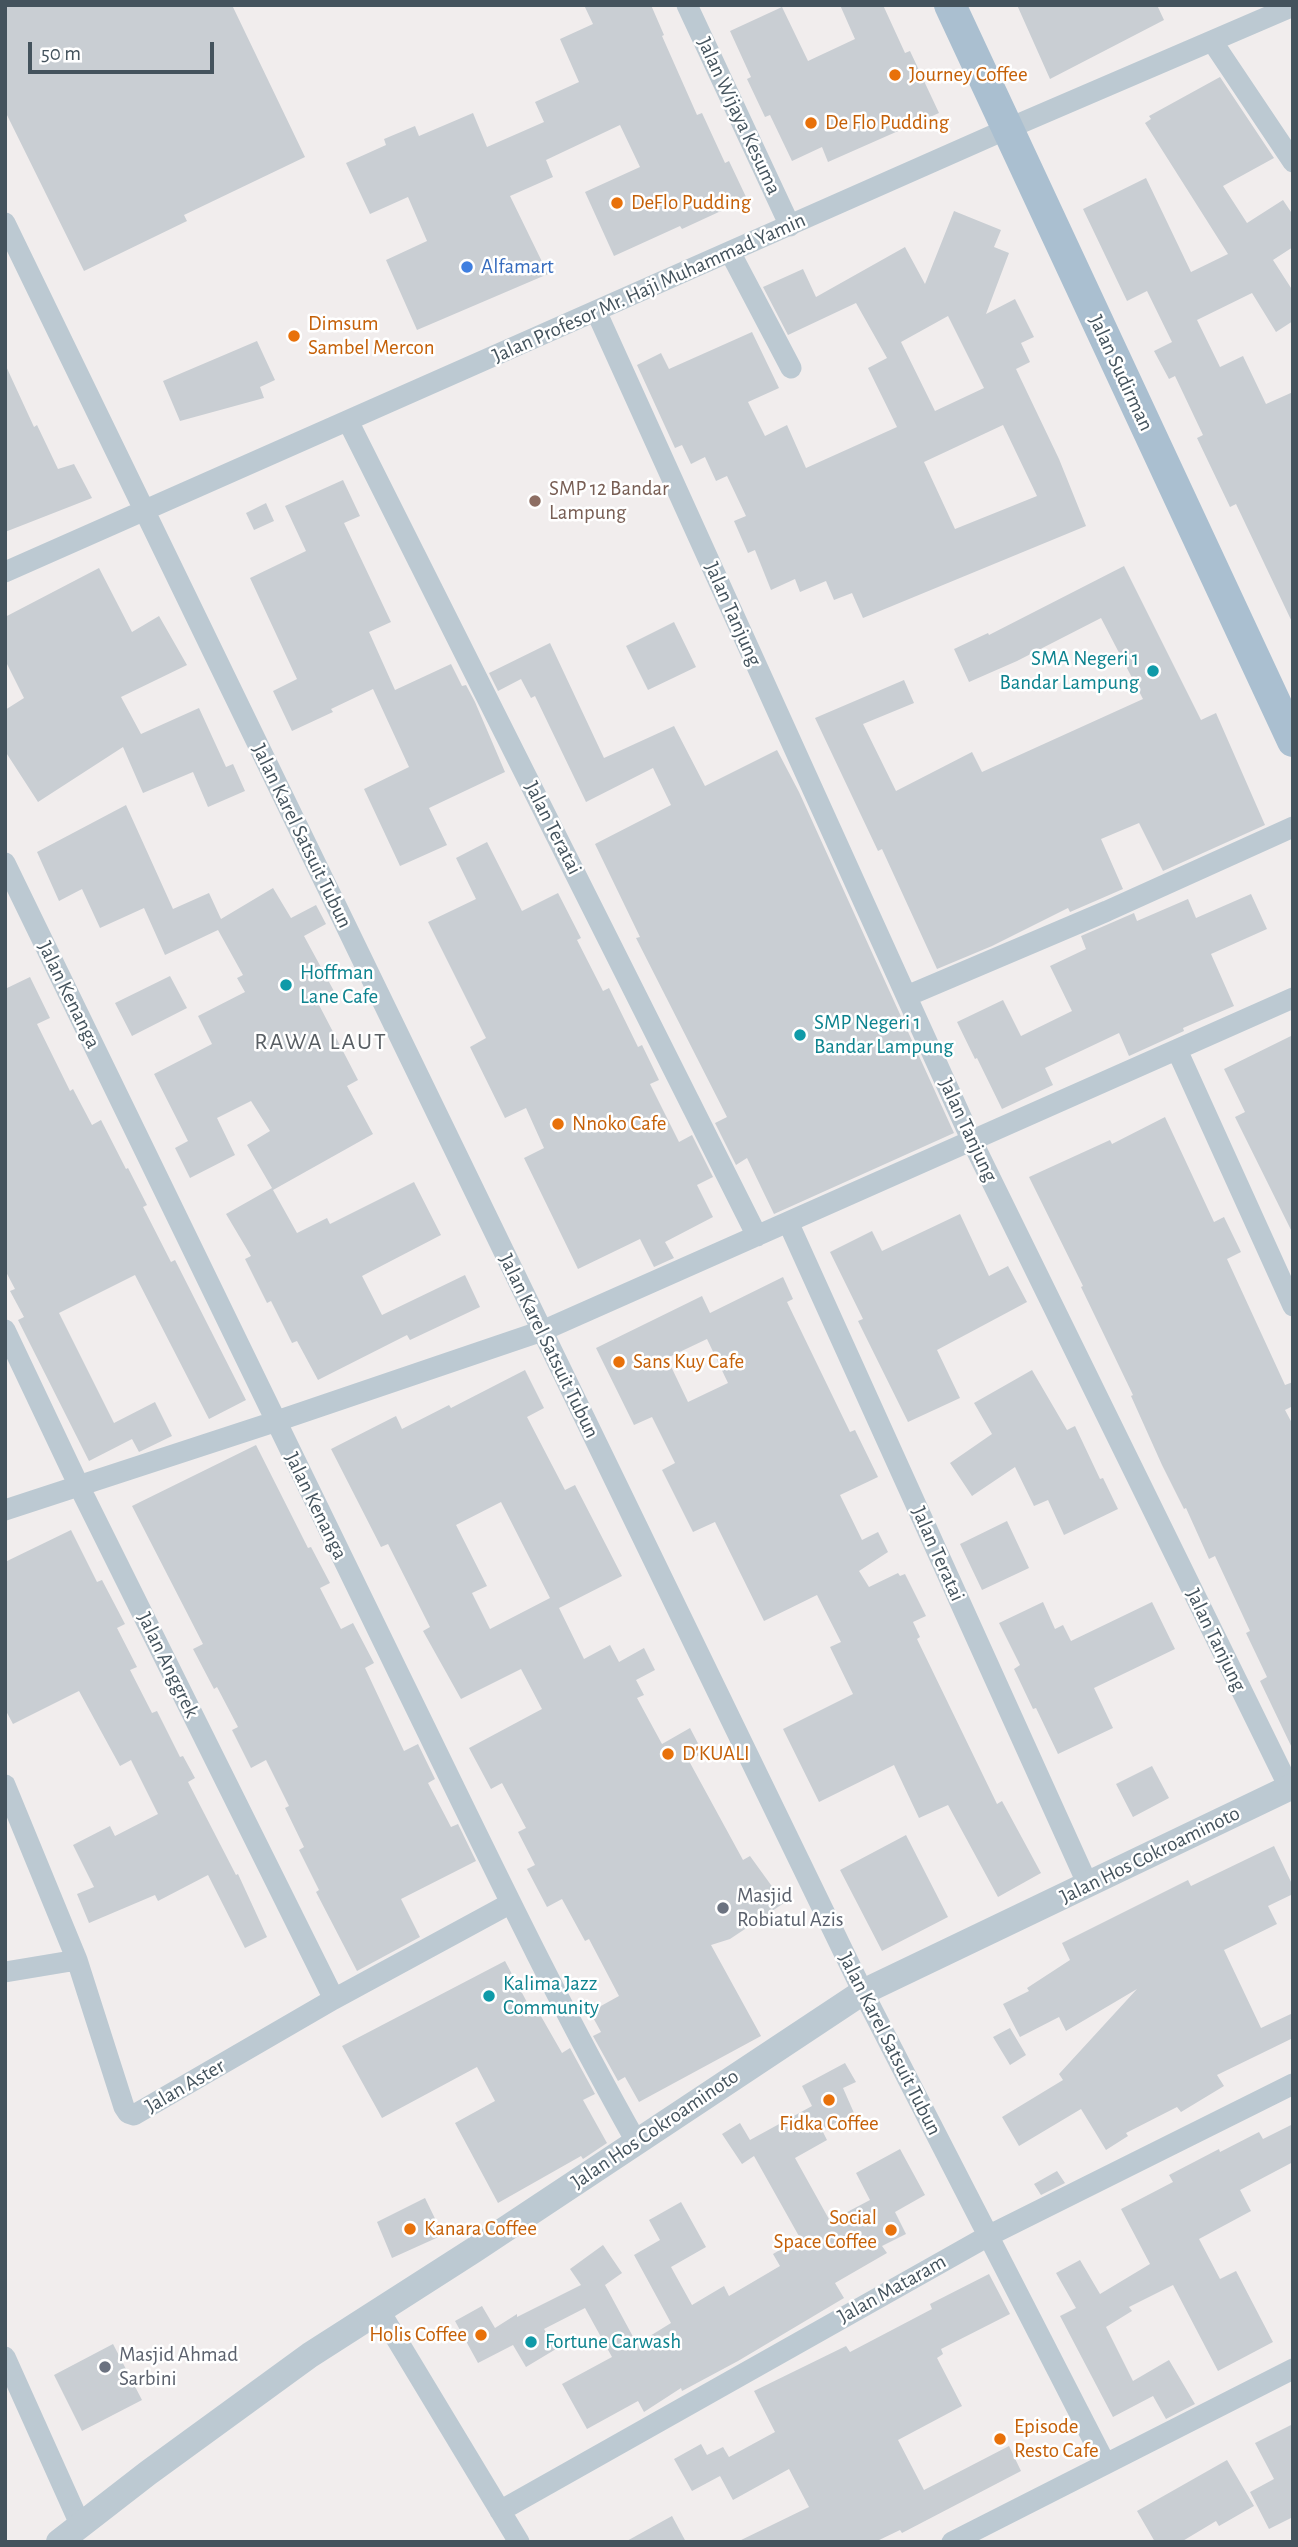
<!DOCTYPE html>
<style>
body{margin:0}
#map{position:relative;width:1298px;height:2547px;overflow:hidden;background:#f1eded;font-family:"Alegreya Sans",sans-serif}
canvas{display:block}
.frame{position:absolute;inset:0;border:7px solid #44535d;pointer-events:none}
.scale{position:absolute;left:28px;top:42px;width:186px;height:32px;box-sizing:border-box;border:4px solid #44535d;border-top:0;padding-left:9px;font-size:21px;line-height:24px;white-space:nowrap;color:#44535d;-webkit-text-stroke:5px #fff;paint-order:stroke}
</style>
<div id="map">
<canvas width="1298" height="2547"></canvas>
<div class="frame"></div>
<div class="scale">50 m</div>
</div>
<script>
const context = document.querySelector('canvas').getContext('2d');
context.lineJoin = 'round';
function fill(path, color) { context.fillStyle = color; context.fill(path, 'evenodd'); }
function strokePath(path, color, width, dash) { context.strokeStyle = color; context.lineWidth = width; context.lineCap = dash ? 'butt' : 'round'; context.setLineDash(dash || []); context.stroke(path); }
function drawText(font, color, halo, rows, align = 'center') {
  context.font = font + ' "Alegreya Sans",sans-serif'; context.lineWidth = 5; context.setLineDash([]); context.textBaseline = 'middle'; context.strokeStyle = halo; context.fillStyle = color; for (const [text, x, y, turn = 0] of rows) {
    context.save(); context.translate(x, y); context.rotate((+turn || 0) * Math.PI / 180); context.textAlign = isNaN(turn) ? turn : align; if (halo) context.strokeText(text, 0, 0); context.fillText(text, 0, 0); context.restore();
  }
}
fill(new Path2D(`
 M5 5H232L305 157 184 215 187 221 84 271 5 111Z
 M584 5H651L664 35 662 36 697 115 702 113 725 163 729 161 747 199 682 229 680 226 614 256 585 192 640 167 620 125 546 160 553 177 510 196 548 274 417 330 386 260 427 241 408 197 370 214 346 163 386 145 384 139 415 126 419 136 473 113 487 147 544 122 535 102 579 82 560 39 593 24Z
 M840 5H883L905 53 910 51 939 113 828 162 822 147 792 161 770 115 765 117 747 79 751 77 730 31 782 7 808 61 855 39Z
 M1017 5H1157L1164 20 1050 79Z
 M1220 77 1274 158 1223 186 1247 223 1283 200 1293 215V247L1273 260 1293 291V321L1276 332 1252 293 1197 320 1220 367 1243 356 1266 404 1293 392V624L1236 504 1230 507 1197 438 1203 435 1175 376 1169 379 1154 351 1172 342 1147 291 1127 301 1083 209 1146 178 1191 272 1228 254 1145 123 1151 119 1149 116Z
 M954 211 1001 230 994 247 1009 253 986 314 1015 299 1034 337 1021 343 1030 362 1016 369 1059 459 1086 526 863 618 852 593 834 600 826 581 800 592 795 579 771 590 755 550 748 553 734 521 746 516 727 476 716 481 705 457 691 464 682 445 675 448 637 365 661 353 669 369 752 332 779 388 748 402 765 436 787 425 806 468 897 427 868 368 887 358 856 303 788 335 763 287 803 269 816 297 905 247 925 284ZM948 316 984 388 935 411 901 342ZM1003 425 1037 496 955 529 924 462Z
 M257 341 275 380 260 387 264 398 180 421 163 381Z
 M5 364 34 427 37 425 58 469 74 464 92 498 5 532Z
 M343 480 360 516 344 523 391 622 369 632 395 690 451 664 462 686 466 685 475 702 505 772 429 808 447 845 400 866 364 789 409 767 373 689 331 709 333 712 292 731 273 691 297 679 250 578 306 551 285 506Z
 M266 503 274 521 254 530 246 513Z
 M1124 566 1201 720 1216 713 1265 825 1163 871 1139 823 1101 839 1123 889 1070 912 1068 908 992 946 937 969 882 849 878 851 815 718 904 680 914 703 863 724 896 791 972 752 982 772 1143 699 1101 618 1017 661 969 682 954 649 988 633 989 635Z
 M99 568 132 632 159 616 187 665 121 697 141 734 199 708 226 767 233 764 245 791 208 807 193 772 143 793 123 747 38 802 5 751V710L24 698 5 660V617Z
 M674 622 696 667 648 690 626 646Z
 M550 643 604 758 674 726 705 786 777 750 799 792 954 1133 774 1214 747 1158 736 1165 715 1123 727 1117 636 938 640 937 595 844 671 805 653 768 586 802 535 696 531 698 521 679 498 691 489 673Z
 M126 805 173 909 209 893 221 919 273 888 291 918 316 905 326 924 304 936 335 993 318 1003 358 1080 347 1086 373 1134 273 1190 297 1233 327 1218 330 1224 414 1182 441 1235 362 1276 382 1315 465 1275 480 1307 410 1340 407 1335 318 1380 297 1341 292 1343 271 1301 267 1303 245 1259 251 1256 226 1214 272 1188 247 1145 270 1131 251 1101 217 1118 235 1155 190 1178 175 1148 188 1141 154 1074 212 1044 198 1016 245 992 237 978 243 975 218 930 165 955 144 908 100 928 82 889 59 901 37 852Z
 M487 842 522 911 558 893 581 938 577 940 603 991 609 988 638 1047 642 1045 659 1080 650 1084 679 1142 692 1135 713 1177 697 1185 713 1217 665 1242 674 1258 654 1267 640 1239 578 1269 524 1158 544 1148 526 1108 505 1118 470 1047 486 1038 428 922 476 899 456 858Z
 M1251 894 1267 929 1211 954 1234 1006 1183 1028 1184 1031 1129 1056 1119 1033 1045 1068 1053 1085 1002 1109 977 1058 975 1059 957 1022 1003 1000 1021 1036 1072 1011 1050 966 1086 949 1081 936 1134 913 1137 921 1188 899 1196 918Z
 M170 976 187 1008 132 1036 115 1003Z
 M30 977 50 1018 37 1024 70 1091 73 1089 92 1125 101 1120 126 1169 128 1168 147 1205 143 1207 171 1262 175 1260 246 1400 209 1419 135 1275 59 1313 114 1423 155 1402 172 1436 139 1452 132 1439 89 1461 18 1320 24 1317 10 1291 15 1289 5 1270V989Z
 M1293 1035V1234L1235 1117 1245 1112 1224 1069Z
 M1165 1117 1214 1222 1224 1217 1241 1252 1227 1259 1285 1385 1293 1382V1406L1285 1410 1293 1425V1750L1260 1681 1267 1677 1246 1633 1250 1631 1215 1556 1209 1559 1186 1508 1184 1509 1162 1465 1131 1396 1133 1395 1081 1287 1083 1286 1029 1177 1110 1140 1112 1144Z
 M960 1214 989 1276 1008 1266 1027 1302 937 1350 960 1398 908 1422 858 1321 863 1319 830 1252 872 1231 882 1251Z
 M783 1277 793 1299 787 1302 850 1432 855 1430 878 1477 840 1495 862 1540 878 1532 888 1552 859 1571 869 1587 898 1573 900 1576 905 1574 926 1616 913 1622 920 1637 917 1639 997 1804 1002 1801 1041 1873 998 1897 948 1805 919 1818 894 1765 819 1802 783 1729 853 1694 830 1647 841 1642 817 1595 764 1621 715 1522 693 1532 662 1470 675 1463 652 1417 634 1425 596 1348 702 1296 710 1313ZM707 1339 728 1383 688 1402 667 1358Z
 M525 1370 544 1408 527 1417 565 1490 575 1485 622 1576 559 1608 584 1659 610 1645 619 1662 644 1648 655 1670 636 1680 644 1695 637 1698 662 1744 690 1728 703 1753 689 1761 743 1860 750 1856 784 1903 730 1939 711 1945 761 2036 639 2102 625 2077 618 2081 593 2036 601 2032 590 2012 619 1996 589 1939 585 1941 562 1899 547 1907 527 1869 535 1865 518 1832 526 1828 502 1783 491 1789 469 1748 542 1709 521 1669 461 1699 423 1631 430 1627 388 1544 381 1547 331 1449 396 1416 402 1429 449 1405 451 1408ZM501 1502 550 1598 490 1629 472 1593 487 1586 456 1525Z
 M1032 1370 1067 1430 1075 1426 1100 1479 1103 1478 1118 1509 1064 1535 1048 1500 1034 1506 1015 1467 972 1496 950 1463 992 1434 974 1403Z
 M256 1445 308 1548 311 1547 330 1583 320 1588 341 1629 353 1623 374 1663 365 1668 404 1751 418 1744 435 1779 428 1783 451 1827 458 1824 476 1861 401 1899 420 1937 357 1971 316 1892 319 1890 299 1850 304 1847 285 1808 289 1806 266 1760 251 1768 232 1730 238 1727 217 1687 214 1689 193 1649 203 1644 132 1506Z
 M1007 1521 1029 1568 982 1590 960 1544Z
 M71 1530 97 1582 102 1580 125 1624 117 1628 137 1667 130 1670 152 1713 157 1711 180 1757 183 1756 195 1778 188 1782 236 1875 238 1874 267 1937 245 1948 208 1875 158 1901 155 1895 89 1923 77 1894 94 1887 73 1845 110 1826 115 1836 158 1814 131 1760 120 1766 79 1691 13 1724 5 1709V1562Z
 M1043 1602 1055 1629 1063 1625 1071 1641 1152 1602 1175 1649 1094 1688 1113 1728 1058 1754 1036 1708 1033 1709 1014 1669 1020 1665 999 1623Z
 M1152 1766 1169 1798 1133 1817 1116 1784Z
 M906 1835 948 1917 882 1951 840 1870Z
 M1274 1846 1293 1886V1894L1268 1906 1277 1924 1224 1950 1261 2028 1293 2013V2038L1217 2075 1224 2086 1181 2112 1177 2107 1126 2133 1128 2136 1106 2150 1081 2109 1019 2146 1002 2117 1063 2080 1059 2074 1137 1989 1066 2031 1059 2017 1020 2037 1003 2004 1029 1991 1027 1988 1070 1960 1062 1943 1188 1880 1191 1886Z
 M505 1961 529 2006 534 2004 562 2053 570 2048 595 2094 583 2100 607 2143 583 2159 581 2156 498 2203 455 2123 495 2101 477 2067 382 2118 342 2046Z
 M1010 2028 1026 2055 1010 2065 993 2037Z
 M845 2063 856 2082 843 2088 854 2113 822 2130 827 2140 795 2158 830 2221 870 2200 856 2173 900 2149 925 2195 895 2212 906 2234 882 2246 887 2253 835 2283 844 2298 738 2361 682 2391 681 2388 644 2412 638 2401 587 2429 562 2384 612 2357 585 2308 544 2329 556 2349 526 2367 513 2345 478 2363 455 2321 482 2306 495 2328 517 2314V2317L581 2285 570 2269 603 2245 622 2273 605 2285 637 2344 671 2323 634 2255 660 2240 649 2220 681 2202 706 2247 671 2267 692 2305 724 2286 729 2296 780 2266 773 2254 800 2238 754 2156 742 2164 722 2134 740 2123 750 2140 812 2106 802 2086Z
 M1293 2124V2162L1240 2190 1251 2211 1199 2239 1220 2279 1236 2271 1273 2342 1218 2371 1173 2285 1129 2307 1132 2311 1106 2327 1133 2381 1169 2360 1195 2404 1166 2419 1153 2396 1113 2417 1060 2316 1076 2308 1056 2273 1080 2260 1100 2294 1150 2264 1121 2209 1173 2182 1169 2175 1219 2149 1220 2152 1259 2132 1263 2139Z
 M1057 2171 1065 2183 1041 2195 1034 2184Z
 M425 2198 443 2235 392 2258 377 2222Z
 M989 2274 1010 2314 941 2349 943 2354 937 2358 962 2406 898 2440 924 2490 1009 2446 1021 2471 902 2533 900 2530 875 2542H737L809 2507 789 2469 733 2500 720 2476 692 2491 674 2459 701 2444 707 2455 723 2447 729 2457 775 2432 754 2391 846 2346 850 2352 932 2309 930 2304Z
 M113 2344 142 2400 82 2431 54 2375Z
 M1293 2424V2517L1269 2529 1250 2492 1274 2479 1255 2443Z
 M1227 2460 1254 2506 1219 2526 1216 2521 1181 2542H1155L1137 2511Z
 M672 2516 686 2542H625Z`), '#c9ced3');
strokePath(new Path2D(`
 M687 5 790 226
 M1212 41 1293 162
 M5 223 863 1992 1105 2463
 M730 252 791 368
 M596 311 972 1141 1289 1787
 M348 421 757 1236
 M5 572 1007 129 1293 6
 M5 863C136 1135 267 1406 400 1676 477 1833 551 1991 637 2143
 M907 996 1107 911 1293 827
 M1177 1050 1293 1306
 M788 1222 1088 1885
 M5 1330 79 1486 334 1999
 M5 1510 274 1422 542 1331 1293 998
 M5 1785 77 1960 124 2107 128 2113 134 2115 334 1999 511 1903
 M5 1972 77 1960
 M379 2310 519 2542
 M5 2357 80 2524
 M500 2511 988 2236 1293 2084
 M952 2542 1293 2369`), '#bcc9d2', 21);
strokePath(new Path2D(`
 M59 2542 148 2473 310 2355 474 2250 863 1992 1293 1786`), '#bcc9d2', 26);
strokePath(new Path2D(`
 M950 5 1293 741`), '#aabfd0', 32);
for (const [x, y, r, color] of [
 [895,75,7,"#e8710a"],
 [811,123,7,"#e8710a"],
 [617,203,7,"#e8710a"],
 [467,267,7,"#3f7fe0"],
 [294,336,7,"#e8710a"],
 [535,501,7,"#8d6e63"],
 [1153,671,7,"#0f9aa8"],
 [286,985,7,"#0f9aa8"],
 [800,1035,7,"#0f9aa8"],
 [558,1124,7,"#e8710a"],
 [619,1362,7,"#e8710a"],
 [668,1754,7,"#e8710a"],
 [723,1908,7,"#6b7280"],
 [489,1996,7,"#0f9aa8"],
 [829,2100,7,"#e8710a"],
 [410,2229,7,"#e8710a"],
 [891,2230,7,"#e8710a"],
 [481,2335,7,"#e8710a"],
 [531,2342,7,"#0f9aa8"],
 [105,2367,7,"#6b7280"],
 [1000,2439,7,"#e8710a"]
]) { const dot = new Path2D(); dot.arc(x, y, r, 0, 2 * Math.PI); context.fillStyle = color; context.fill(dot); strokePath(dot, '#fff', 2.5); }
drawText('21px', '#c56008', '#fff', [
 ["Journey Coffee",909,75],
 ["De Flo Pudding",825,123],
 ["DeFlo Pudding",631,203],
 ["Dimsum",308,324],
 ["Sambel Mercon",308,348],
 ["Nnoko Cafe",572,1124],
 ["Sans Kuy Cafe",633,1362],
 ["D'KUALI",682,1754],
 ["Fidka Coffee",829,2124,"center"],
 ["Social",877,2218,"right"],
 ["Space Coffee",877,2242,"right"],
 ["Kanara Coffee",424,2229],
 ["Holis Coffee",467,2335,"right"],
 ["Episode",1014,2427],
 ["Resto Cafe",1014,2451]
], 'left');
drawText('21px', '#44535d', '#fff', [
 ["Jalan Wijaya Kesuma",739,116,65],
 ["Jalan Profesor Mr. Haji Muhammad Yamin",649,288,-24],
 ["Jalan Sudirman",1121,373,65],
 ["Jalan Tanjung",733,614,66],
 ["Jalan Teratai",553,828,63],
 ["Jalan Karel Satsuit Tubun",302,836,64],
 ["Jalan Kenanga",69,995,64],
 ["Jalan Tanjung",968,1130,65],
 ["Jalan Karel Satsuit Tubun",549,1346,64],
 ["Jalan Kenanga",316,1506,64],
 ["Jalan Teratai",938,1554,66],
 ["Jalan Tanjung",1216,1640,64],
 ["Jalan Anggrek",168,1665,64],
 ["Jalan Hos Cokroaminoto",1150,1855,-26],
 ["Jalan Karel Satsuit Tubun",890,2044,63],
 ["Jalan Aster",185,2086,-30],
 ["Jalan Hos Cokroaminoto",655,2129,-34],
 ["Jalan Mataram",892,2289,-29]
]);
drawText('21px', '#366cbe', '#fff', [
 ["Alfamart",481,267]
], 'left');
drawText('21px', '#785e54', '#fff', [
 ["SMP 12 Bandar",549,489],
 ["Lampung",549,513]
], 'left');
drawText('21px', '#0d838f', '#fff', [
 ["SMA Negeri 1",1139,659,"right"],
 ["Bandar Lampung",1139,683,"right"],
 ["Hoffman",300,973],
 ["Lane Cafe",300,997],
 ["SMP Negeri 1",814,1023],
 ["Bandar Lampung",814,1047],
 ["Kalima Jazz",503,1984],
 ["Community",503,2008],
 ["Fortune Carwash",545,2342]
], 'left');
drawText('21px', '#5b616d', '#fff', [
 ["Masjid",737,1896],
 ["Robiatul Azis",737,1920],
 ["Masjid Ahmad",119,2355],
 ["Sarbini",119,2379]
], 'left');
context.letterSpacing = '2px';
drawText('24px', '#595f64', '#fff', [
 ["RAWA LAUT",321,1042]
]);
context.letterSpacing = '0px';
</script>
